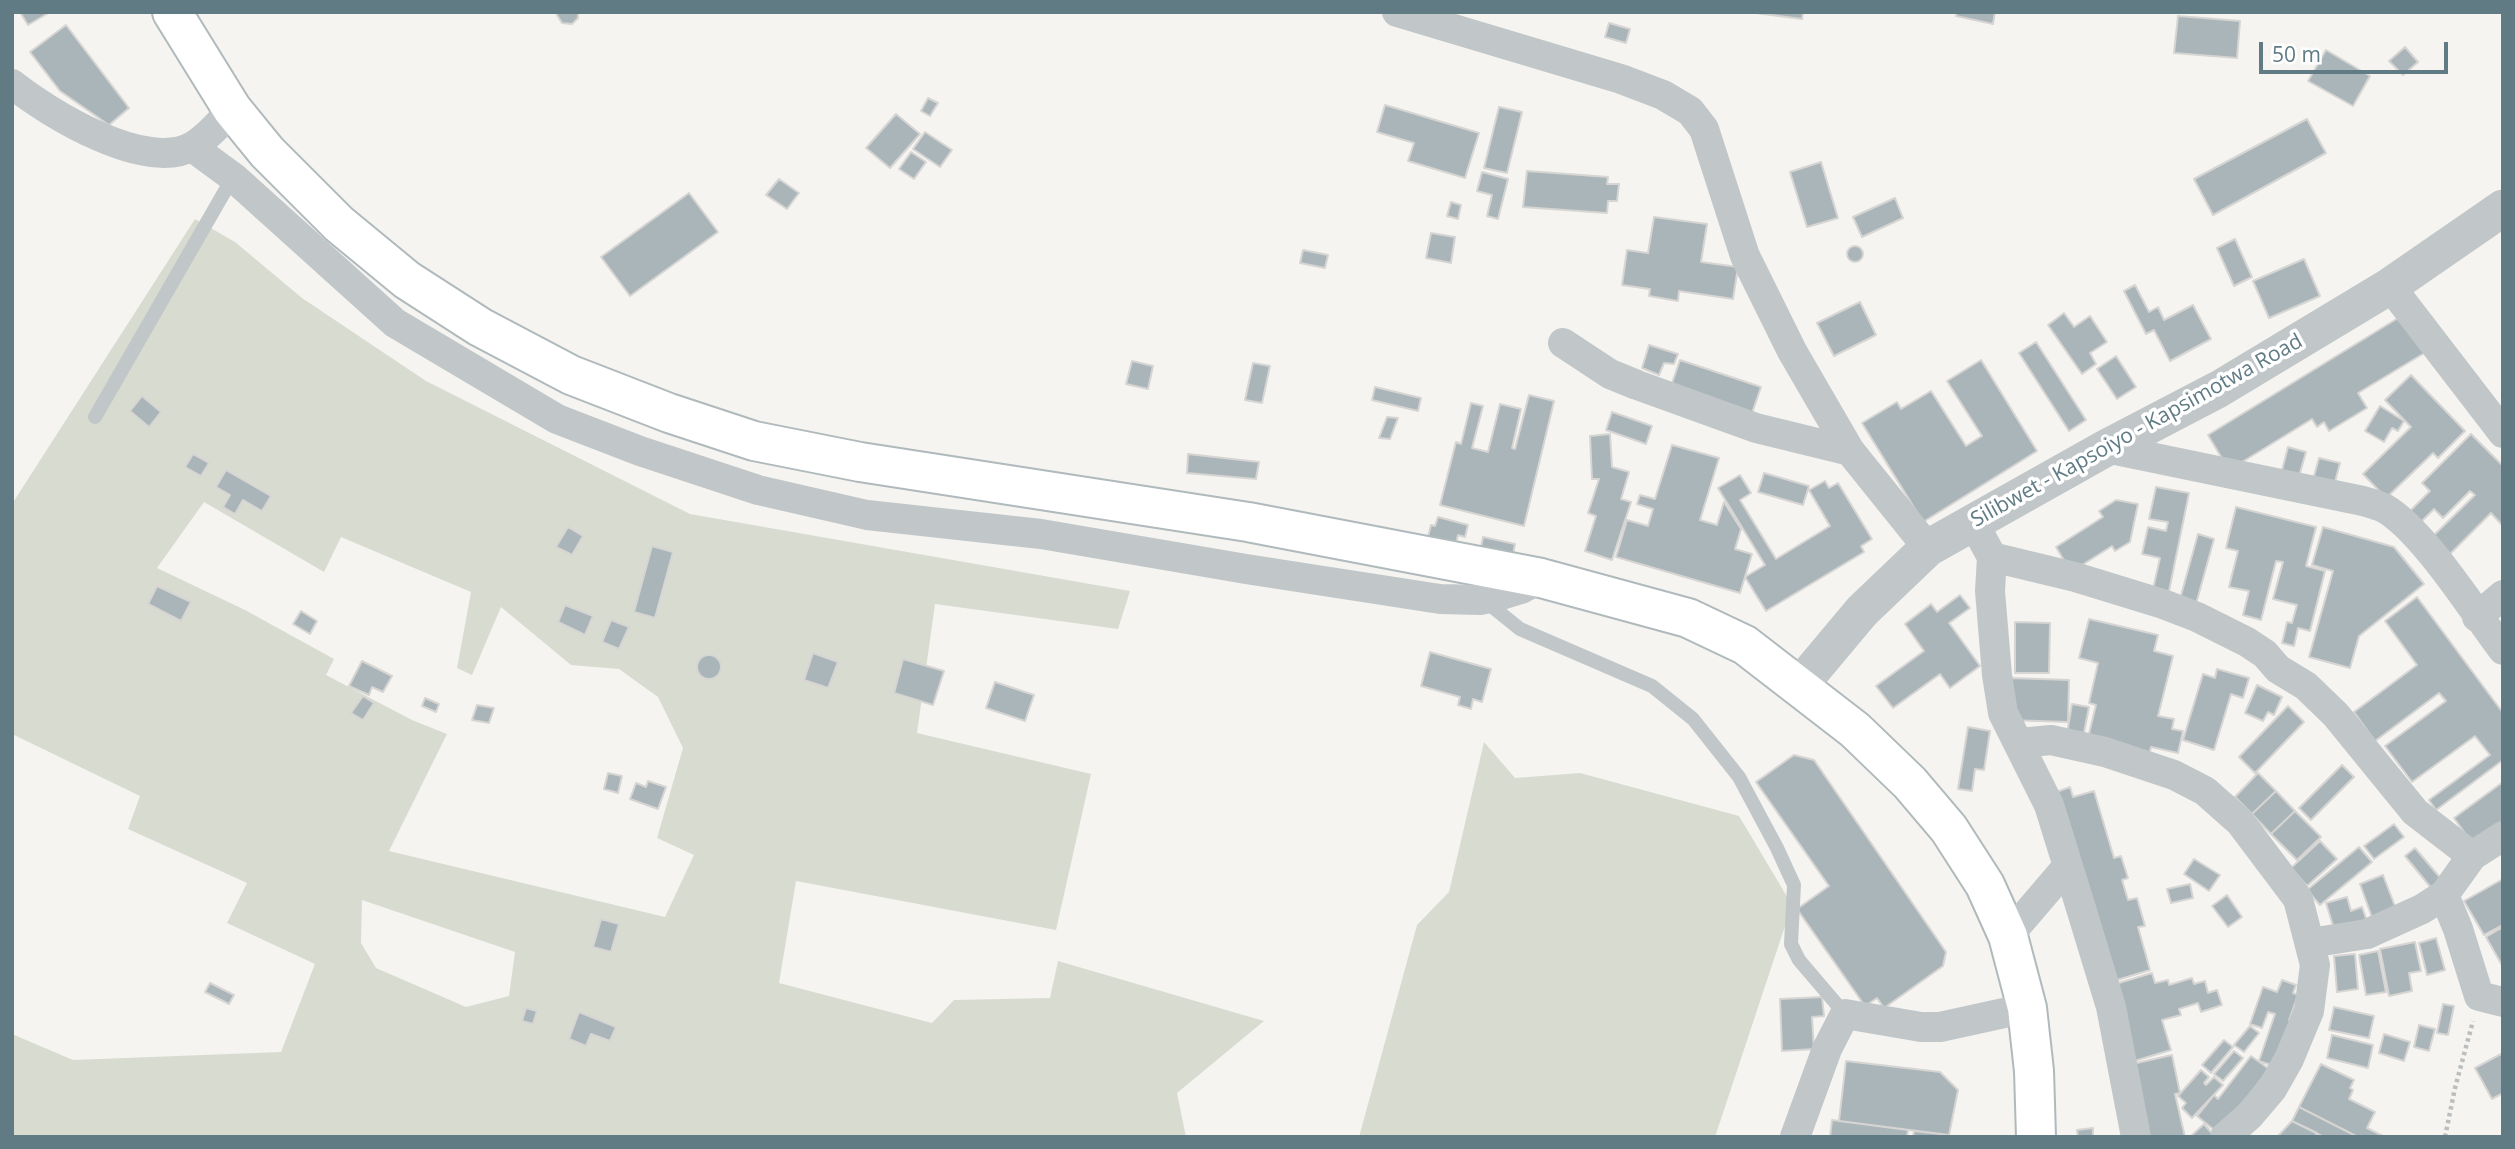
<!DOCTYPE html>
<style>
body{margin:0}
#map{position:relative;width:2515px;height:1149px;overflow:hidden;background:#f5f4f0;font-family:"Open Sans",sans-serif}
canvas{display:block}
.frame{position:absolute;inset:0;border:14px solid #607b84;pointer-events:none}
.scale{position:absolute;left:2259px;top:42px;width:189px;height:32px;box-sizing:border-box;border:4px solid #607b84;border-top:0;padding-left:9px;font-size:21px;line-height:24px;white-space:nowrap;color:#607b84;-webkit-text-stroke:5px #fff;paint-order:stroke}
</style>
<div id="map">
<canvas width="2515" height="1149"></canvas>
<div class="frame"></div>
<div class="scale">50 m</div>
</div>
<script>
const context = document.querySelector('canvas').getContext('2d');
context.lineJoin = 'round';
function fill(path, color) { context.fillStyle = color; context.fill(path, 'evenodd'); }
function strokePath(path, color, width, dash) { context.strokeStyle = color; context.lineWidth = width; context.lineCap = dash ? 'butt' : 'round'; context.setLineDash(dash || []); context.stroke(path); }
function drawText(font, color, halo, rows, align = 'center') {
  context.font = font + ' "Open Sans",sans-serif'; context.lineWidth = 7; context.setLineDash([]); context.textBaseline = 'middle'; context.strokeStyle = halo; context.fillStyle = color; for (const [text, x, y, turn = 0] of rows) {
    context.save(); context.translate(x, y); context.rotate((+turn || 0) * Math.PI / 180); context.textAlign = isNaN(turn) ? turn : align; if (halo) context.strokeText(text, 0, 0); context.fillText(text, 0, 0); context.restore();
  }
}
fill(new Path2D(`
 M195 219 235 242 302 298 426 381 690 514 1130 591 1118 629 935 604 917 733 1091 774 1056 930 796 881 779 983 932 1023 954 1000 1050 998 1058 961 1264 1021 1177 1093 1186 1137H12V1034L73 1060 281 1052 315 964 227 923 247 883 128 829 140 796 12 734V504ZM204 502 324 572 341 537 471 592 457 668 472 675 501 607 571 665 619 669 658 697 683 748 657 838 694 855 665 917 389 851 447 734 412 720 326 675 334 659 245 610 157 568ZM362 900 515 952 509 996 466 1007 376 968 361 943Z
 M1484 742 1515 778 1580 773 1739 816 1792 905 1715 1137H1359L1417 925 1449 892Z`), '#d8dcd0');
const building = new Path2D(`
 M20 12H50L28 25Z
 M558 12H578V18L572 24 562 23 557 15Z
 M1748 12H1803L1802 19Z
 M1957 12H1995L1993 24 1956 16Z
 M2178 16 2240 21 2237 58 2174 53Z
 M1609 23 1630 29 1626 43 1605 37Z
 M66 25 129 108 109 125 60 91 30 52Z
 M2405 47 2418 62 2403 75 2389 61Z
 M2326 50 2370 76 2353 106 2308 81Z
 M928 98 938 103 930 116 921 111Z
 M1385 105 1479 133 1465 178 1408 161 1414 143 1377 132Z
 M1499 107 1522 112 1507 173 1484 168Z
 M896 114 920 134 890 168 866 148Z
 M2307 119 2326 153 2213 215 2194 179Z
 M925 132 952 150 940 167 913 149Z
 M911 152 926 162 914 179 899 169Z
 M1821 162 1838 218 1807 227 1790 172Z
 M1527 171 1608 177 1607 184H1619L1617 201H1608L1607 213 1523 207Z
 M1482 172 1508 179 1498 219 1487 216 1492 195 1477 191Z
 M779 179 799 193 787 209 766 195Z
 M689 193 718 232 630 296 601 257Z
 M1895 198 1903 218 1862 237 1853 217Z
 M1451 202 1461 205 1458 219 1447 216Z
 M1654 217 1707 224 1701 262 1738 267 1733 299 1679 291 1678 301 1649 296 1650 289 1622 285 1627 250 1648 253Z
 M1431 233 1455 237 1451 263 1426 258Z
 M2235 239 2252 277 2234 286 2217 248Z
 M1847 254a8 8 0 1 1 16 0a8 8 0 1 1-16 0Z
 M1303 250 1328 255 1325 268 1300 263Z
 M2304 259 2320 296 2269 318 2253 281Z
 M2135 285 2149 312 2158 307 2164 320 2193 305 2211 339 2170 361 2154 330 2146 334 2124 291Z
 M1860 302 1876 335 1834 356 1817 323Z
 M2064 313 2074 327 2090 316 2107 342 2090 353 2096 364 2082 374 2048 325Z
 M2403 315 2426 352 2358 393 2367 408 2329 431 2324 422 2317 427 2312 419 2229 470 2208 435Z
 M2036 342 2086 420 2069 431 2019 353Z
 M1649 345 1678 354 1674 364 1664 363 1659 375 1642 368Z
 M2116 356 2136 387 2117 399 2097 369Z
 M1680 360 1761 387 1751 416 1670 389Z
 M1981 360 2037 451 1923 522 1862 423 1897 402 1901 409 1931 391 1966 446 1982 436 1947 381Z
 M1132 361 1153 366 1148 389 1126 384Z
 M1253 363 1270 366 1262 403 1245 400Z
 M2411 375 2465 431 2438 458 2433 453 2386 498 2363 474 2411 427 2385 400Z
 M1375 387 1421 398 1418 411 1372 400Z
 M1529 395 1554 401 1524 526 1440 505 1456 442 1461 444 1471 403 1483 406 1472 448 1488 452 1500 404 1521 409 1512 448 1515 449Z
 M142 396 161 412 149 427 130 411Z
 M2380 406 2404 421 2398 431 2392 428 2384 442 2365 431Z
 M1612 412 1652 426 1646 444 1606 430Z
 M1387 417 1398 418 1390 439 1379 438Z
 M1610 434 1612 467 1629 472 1621 499 1631 502 1612 560 1585 551 1596 516 1588 513 1599 479H1592L1590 436Z
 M2471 434 2503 466V523L2501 524 2491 513 2446 558 2429 540 2475 495 2470 491 2443 518 2434 509 2419 524 2408 513 2430 491 2422 483Z
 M1672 445 1719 458 1700 520 1717 525 1724 502 1741 529 1735 549 1752 554 1740 593 1616 557 1627 520 1648 526 1653 509 1637 504 1640 495 1655 499Z
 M2288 447 2306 452 2296 487 2279 482Z
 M193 454 209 463 201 476 185 467Z
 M1188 454 1259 462 1256 479 1187 473Z
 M2319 458 2340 463 2332 493 2311 487Z
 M226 470 271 496 262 511 243 500 235 514 223 507 230 495 216 487Z
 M1764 473 1809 486 1803 505 1758 492Z
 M1740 475 1751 493 1740 500 1776 559 1830 526 1809 490 1825 481 1829 488 1838 483 1872 539 1861 546 1864 552 1766 611 1745 577 1765 565 1718 488Z
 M2156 487 2189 493 2167 601 2151 598 2160 558 2142 554 2148 527 2166 531 2168 522 2149 519Z
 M2116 500 2138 504 2130 542 2115 551 2112 546 2071 572 2056 547 2103 517 2099 511Z
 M2236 507 2316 527 2306 566 2325 571 2310 631 2298 628 2294 646 2282 643 2287 622 2292 623 2297 605 2273 599 2283 562 2276 561 2261 620 2243 615 2249 591 2229 587 2238 551 2226 548Z
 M1438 517 1468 525 1465 537 1458 535 1455 548 1427 541 1431 525 1435 526Z
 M568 527 583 536 572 555 556 547Z
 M2323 527 2394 547 2424 584 2359 636 2350 668 2309 657 2333 571 2312 565Z
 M2198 534 2214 539 2196 604 2180 599Z
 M1483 537 1515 544 1512 559 1480 552Z
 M652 546 673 552 655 618 634 612Z
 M157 586 191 602 181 621 148 604Z
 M1960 595 1970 608 1949 623 1980 666 1950 688 1940 674 1893 708 1876 686 1924 651 1905 624 1931 604 1937 612Z
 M2417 597 2503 713V760L2436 810 2429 800 2490 755 2475 736 2412 782 2385 746 2446 701 2439 693 2375 741 2354 712 2417 665 2385 621Z
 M565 605 593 616 585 635 558 622Z
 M301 611 317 621 310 634 293 624Z
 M2089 619 2158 635 2154 651 2173 656 2158 716 2174 719 2172 729 2183 731 2178 753 2151 747 2149 756 2087 742 2096 705 2089 703 2098 663 2079 658Z
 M611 620 629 627 619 649 602 642Z
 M2015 622 2050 623 2049 673H2015Z
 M1430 652 1491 669 1482 702 1473 699 1471 709 1458 705 1460 697 1421 686Z
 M813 653 838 662 828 688 804 680Z
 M697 667a12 12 0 1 1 24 0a12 12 0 1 1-24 0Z
 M903 659 944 671 933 705 894 693Z
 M362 661 392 676 383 692 372 687 369 695 349 686Z
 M2217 669 2249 678 2243 698 2231 694 2214 750 2183 740 2203 674 2215 678Z
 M2010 678 2069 680 2068 722 2008 720Z
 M995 682 1034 695 1025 721 986 708Z
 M2257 685 2282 697 2274 715 2268 712 2263 721 2245 713Z
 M363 696 374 703 363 720 351 713Z
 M425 698 439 704 436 712 422 706Z
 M2072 704 2089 707 2082 743 2066 739Z
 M477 705 494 708 489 723 472 720Z
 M2288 706 2304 722 2255 773 2239 757Z
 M1968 727 1990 731 1984 770 1975 769 1972 791 1958 789Z
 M1794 755 1814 760 1946 952 1943 966 1884 1008 1877 998 1865 1006 1797 909 1829 886 1756 782Z
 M2342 765 2354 777 2311 820 2299 808Z
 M608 773 622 776 618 793 604 789Z
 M2258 773 2276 791 2252 814 2235 797Z
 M648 781 666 787 658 809 630 799 636 783 646 787Z
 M2503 782V827L2475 847 2454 818Z
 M2070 787 2073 797 2094 791 2114 858 2121 856 2128 878 2122 880 2128 900 2137 898 2145 926 2138 927 2150 970 2107 983 2051 794Z
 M2276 791 2295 811 2271 834 2252 814Z
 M2295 811 2321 837 2297 860 2271 834Z
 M2394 824 2404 837 2374 859 2364 846Z
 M2320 841 2337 859 2307 886 2291 868Z
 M2359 847 2372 862 2320 905 2307 890Z
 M2415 848 2442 880 2432 889 2405 856Z
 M2194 859 2220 875 2209 891 2184 874Z
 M2383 875 2398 914 2374 923 2360 884Z
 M2503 879V925L2484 935 2464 901Z
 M2190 884 2193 898 2171 903 2167 889Z
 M2227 895 2242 917 2228 927 2212 906Z
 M2347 897 2351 911 2362 907 2367 921 2335 932 2326 903Z
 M601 919 619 924 611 952 593 947Z
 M2501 928 2503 931V967L2486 937Z
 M2436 938 2445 970 2427 975 2419 943Z
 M2415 942 2421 971 2409 973 2412 991 2389 996 2380 949Z
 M2378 951 2386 992 2366 995 2359 955Z
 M2355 954 2358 989 2337 992 2334 956Z
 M2152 973 2155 983 2168 980 2169 985 2192 978 2194 984 2205 981 2208 993 2217 990 2222 1005 2201 1012 2198 1003 2179 1009 2181 1015 2162 1020 2171 1050 2131 1062 2109 986Z
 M2282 980 2296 985 2293 993 2298 995 2289 1020 2293 1021 2277 1067 2259 1061 2275 1014 2268 1012 2262 1028 2250 1024 2263 987 2277 992Z
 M210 983 234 995 229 1004 205 992Z
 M1822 997 1824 1016 1812 1017 1814 1049 1782 1051 1780 999Z
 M2443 1004 2454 1006 2448 1035 2437 1033Z
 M2334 1007 2374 1016 2369 1038 2329 1030Z
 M526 1008 537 1011 533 1024 522 1021Z
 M579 1012 616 1027 610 1041 591 1034 586 1046 569 1039Z
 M2419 1025 2435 1029 2429 1051 2414 1047Z
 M2250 1026 2259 1033 2244 1052 2234 1045Z
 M2384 1034 2410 1042 2404 1061 2379 1053Z
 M2332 1035 2373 1045 2368 1068 2327 1058Z
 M2224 1040 2233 1047 2211 1073 2202 1065Z
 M2234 1051 2243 1058 2223 1081 2214 1074Z
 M2503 1053V1093L2492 1099 2475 1068Z
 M2172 1055 2180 1093 2175 1094 2185 1137H2144L2128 1065Z
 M2251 1056 2269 1069 2219 1134 2197 1116 2214 1095 2218 1099Z
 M1846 1061 1940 1072 1958 1090 1949 1135 1839 1121Z
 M2321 1064 2354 1080 2350 1088 2353 1090 2349 1099 2375 1112 2367 1128 2385 1137H2358L2299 1107Z
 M2201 1070 2209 1077 2204 1083 2206 1085 2214 1077 2223 1085 2192 1118 2182 1108 2186 1103 2178 1096Z
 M2299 1107 2358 1137H2324L2292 1121Z
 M1832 1120 1908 1130 1907 1137H1830Z
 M2292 1121 2317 1133 2315 1137H2277Z
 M2204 1124 2215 1137H2190Z
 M2093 1128V1137H2078L2077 1130Z
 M1914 1131 1949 1135V1137H1913Z`);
fill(building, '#a9b5b8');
strokePath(building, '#d6d5d3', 2);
const secondary = new Path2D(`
 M172 12 232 109 267 152 339 224 407 280 480 327 571 375 669 413 754 441 860 462 1248 522 1541 578 1688 618 1745 645 1855 730 1910 783 1949 829 1985 885 2008 936 2027 1008 2034 1071 2036 1137`);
strokePath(secondary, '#b0b9bc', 42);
strokePath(new Path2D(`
 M2445 1137 2455 1088 2473 1021`), '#babebf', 4.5, [3.5, 3.5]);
strokePath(new Path2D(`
 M95 417 233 177
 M1484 600 1520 629 1652 686 1693 719 1739 777 1777 848 1794 885 1791 944 1799 960 1845 1014`), '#c1c7c9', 14);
strokePath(new Path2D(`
 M1397 12 1621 79 1663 95 1690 111 1704 129 1745 256 1792 351 1850 451 1928 548
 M12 84C50 114 146 173 193 146 208 137 221 122 232 109
 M192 147 233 177 395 323 557 419 640 451 758 490 867 515 1041 534 1246 569 1440 599 1480 600 1495 597 1521 589 1541 578
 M2390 286 2503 433
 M1563 343 1610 374 1637 385 1756 428 1850 451
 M2106 448 2363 501C2369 503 2377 505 2384 508 2423 530 2474 612 2503 650
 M1973 522 1992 557 1990 591 1997 675 2003 713 2049 805 2080 905 2111 1007 2136 1137
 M1992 557 2075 577 2163 604 2197 617 2247 642 2265 654 2278 669 2306 686 2336 715 2415 812 2472 856
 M2477 617 2503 595
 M2020 743 2051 740 2105 752 2174 775 2205 791 2240 822 2298 899 2315 965 2309 1011 2289 1059 2272 1089 2249 1116 2225 1137
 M2444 895 2458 929 2479 996 2503 1002
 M2008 936 2067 867
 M2310 943 2367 934 2422 909 2444 895 2472 856 2503 836
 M1795 1137 1827 1049 1845 1014 1921 1027H1940L2027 1008`), '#c1c7c9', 30);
strokePath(new Path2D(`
 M1800 685 1862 611 1928 548 2106 448 2219 389 2390 286 2503 208`), '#c1c7c9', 37);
strokePath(secondary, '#fff', 38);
drawText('21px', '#607b84', '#fff', [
 ["Silibwet - Kapsoiyo - Kapsimotwa Road",2137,431,-29]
]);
</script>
